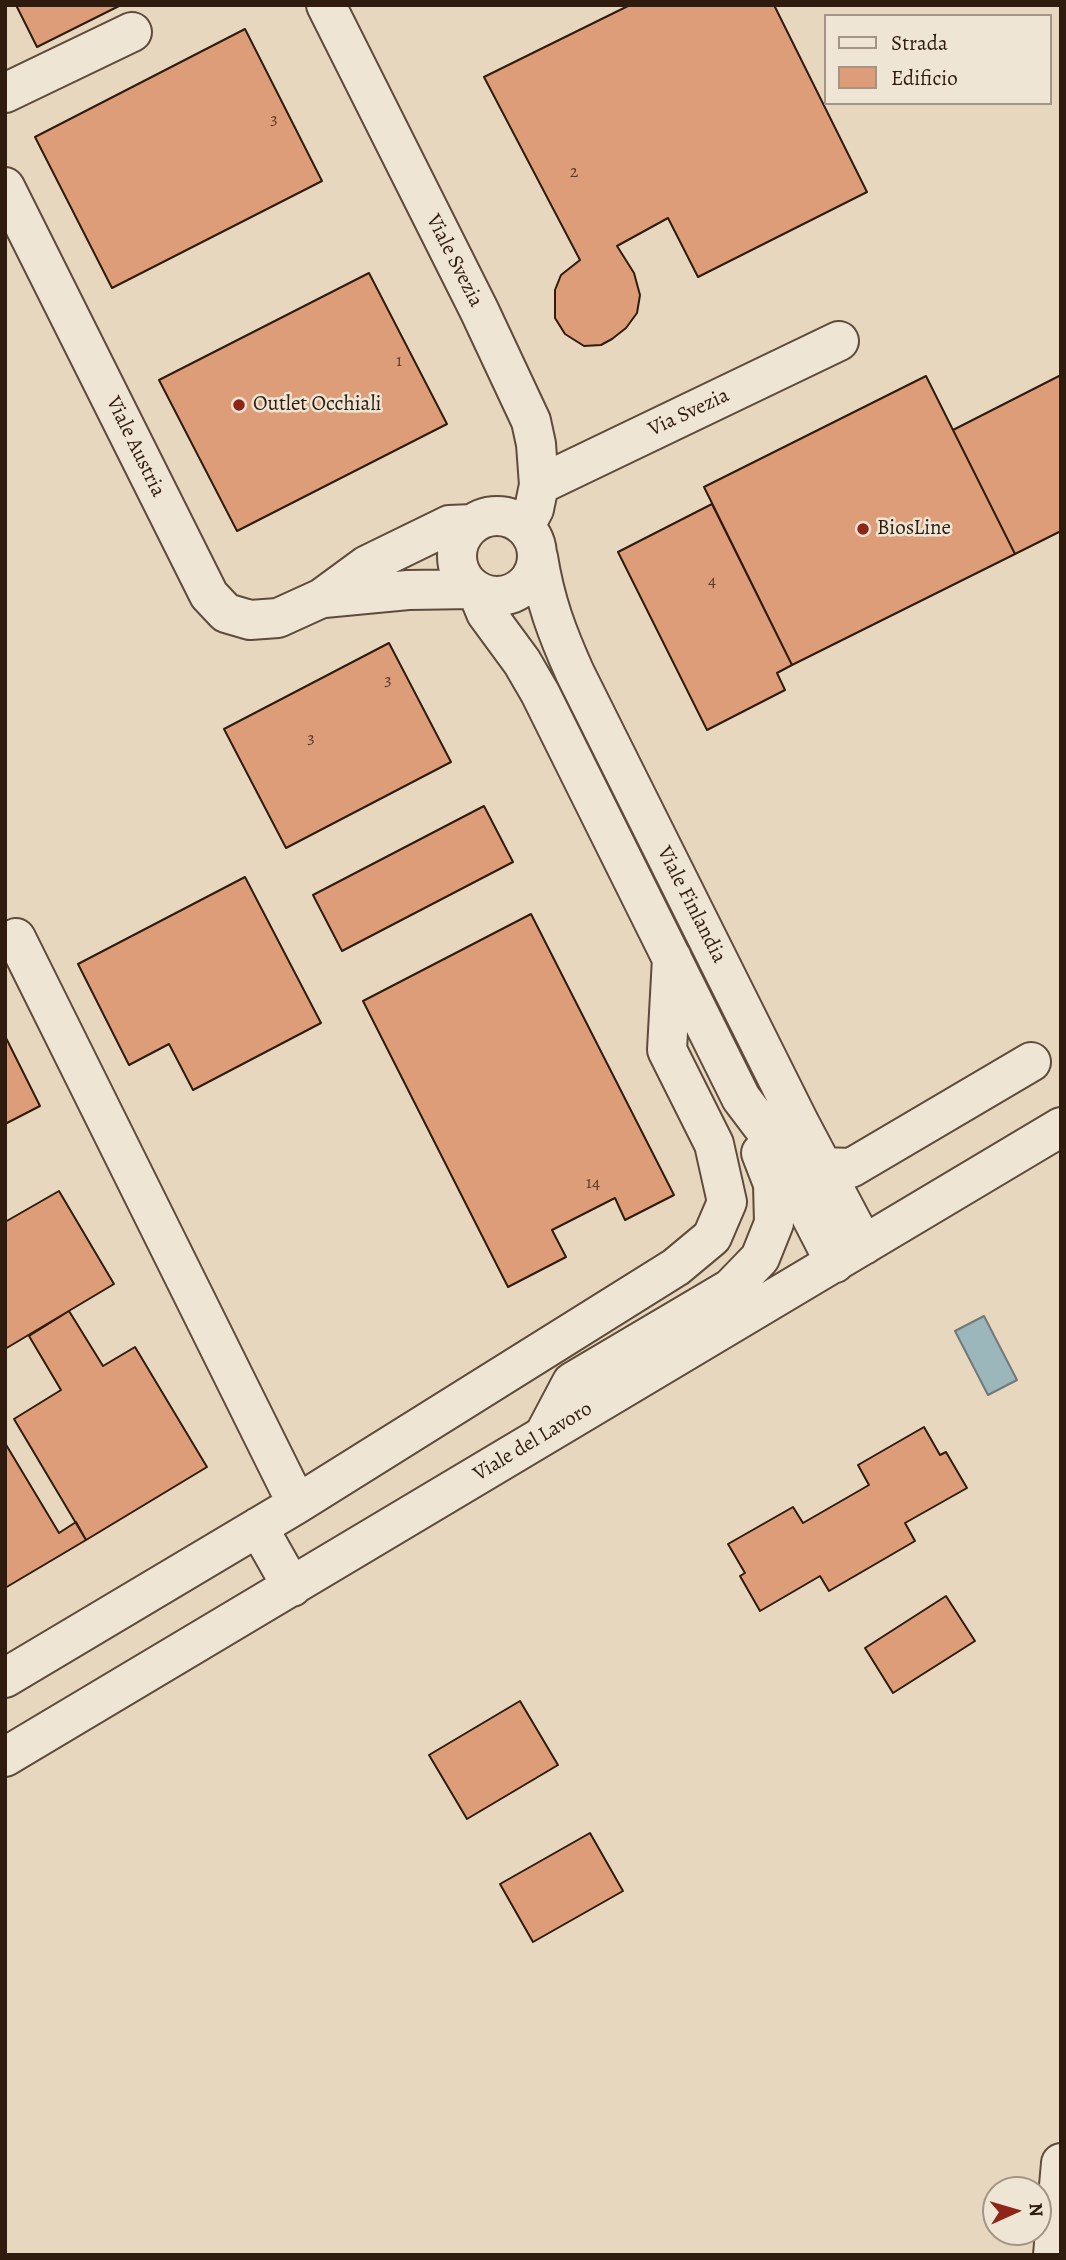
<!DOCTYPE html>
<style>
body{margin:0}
#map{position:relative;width:1066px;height:2260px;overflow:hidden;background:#e6d7be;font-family:Alegreya,serif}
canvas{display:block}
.frame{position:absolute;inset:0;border:7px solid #301c0f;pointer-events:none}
.legend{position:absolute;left:824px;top:14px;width:228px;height:91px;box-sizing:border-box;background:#efe5d5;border:2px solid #a39586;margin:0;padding:9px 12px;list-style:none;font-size:21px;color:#301c0f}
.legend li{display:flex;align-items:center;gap:14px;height:35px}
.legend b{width:35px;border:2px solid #a39586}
.north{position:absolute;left:982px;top:2176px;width:70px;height:70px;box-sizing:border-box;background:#efe5d5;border:2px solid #a39586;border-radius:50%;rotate:86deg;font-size:19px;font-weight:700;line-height:28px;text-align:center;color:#301c0f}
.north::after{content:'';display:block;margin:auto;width:24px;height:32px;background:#8f2418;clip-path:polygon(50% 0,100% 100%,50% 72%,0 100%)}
</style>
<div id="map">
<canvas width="1066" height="2260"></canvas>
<div class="frame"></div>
<ul class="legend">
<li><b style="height:9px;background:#efe5d5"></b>Strada</li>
<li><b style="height:19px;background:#dd9d78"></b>Edificio</li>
</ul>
<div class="north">N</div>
</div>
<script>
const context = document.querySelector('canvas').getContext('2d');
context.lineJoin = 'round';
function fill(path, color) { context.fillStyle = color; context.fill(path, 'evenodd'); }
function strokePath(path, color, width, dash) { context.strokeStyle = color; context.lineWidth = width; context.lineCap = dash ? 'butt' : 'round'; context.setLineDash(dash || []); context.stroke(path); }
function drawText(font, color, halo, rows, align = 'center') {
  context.font = font + ' Alegreya,serif'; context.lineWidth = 5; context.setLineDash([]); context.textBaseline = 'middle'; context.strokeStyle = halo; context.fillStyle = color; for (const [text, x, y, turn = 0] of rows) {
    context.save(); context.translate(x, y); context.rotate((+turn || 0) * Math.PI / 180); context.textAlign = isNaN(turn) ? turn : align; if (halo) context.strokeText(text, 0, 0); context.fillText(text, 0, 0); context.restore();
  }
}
const water = new Path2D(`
 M984 1316 1017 1380 988 1395 955 1331Z`);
fill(water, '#9bb7bc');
strokePath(water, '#707977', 2);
const building = new Path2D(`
 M16 5H121L37 47Z
 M630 5H774L867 192 698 277 668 218 617 246 634 273 640 295 637 313 626 328 612 339 601 345 584 346 565 334 555 318V290L561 275 580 260 484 77Z
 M245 29 322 181 112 288 35 137Z
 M369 273 447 424 237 531 159 380Z
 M1061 375V531L1015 554 953 430Z
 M926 376 1015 554 792 665 704 487Z
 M712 504 792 665 777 673 785 690 707 730 618 552Z
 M389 643 451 762 286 848 224 729Z
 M484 806 513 862 342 951 313 895Z
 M245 877 321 1023 193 1090 169 1044 129 1065 78 964Z
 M531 914 674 1195 625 1220 615 1198 552 1230 566 1257 508 1287 363 1001Z
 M5 1036 40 1106 5 1124Z
 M59 1191 114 1284 5 1349V1222Z
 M69 1311 103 1366 135 1347 207 1467 86 1540 14 1419 61 1390 29 1336Z
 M924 1427 940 1455 946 1452 967 1488 905 1523 915 1541 829 1591 820 1576 760 1611 740 1576 745 1573 728 1544 793 1507 803 1523 869 1485 858 1465Z
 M5 1443 59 1533 76 1522 86 1540 5 1588Z
 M946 1596 975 1641 893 1693 865 1648Z
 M520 1701 558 1765 467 1819 429 1755Z
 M590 1833 623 1891 533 1942 500 1884Z`);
fill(building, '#dd9d78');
strokePath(building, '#301c0f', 2);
const minor = new Path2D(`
 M326 5 479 310 531 421 536 444 539 485 534 509 525 526
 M5 93 132 32
 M5 187 209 595 226 613 250 620 278 618 322 598 367 565 449 525 473 524
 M539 485 839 341
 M457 556a40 40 0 1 1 80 0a40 40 0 1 1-80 0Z
 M538 557C545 601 557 633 575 673L800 1124 864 1245
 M477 591 486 613 522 662 540 693 741 1098 769 1135 835 1263
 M324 598 408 590 473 589
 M16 938 297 1504
 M823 1167 851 1168 1031 1062
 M544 1435 572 1382 731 1288 760 1258 774 1223 773 1184 761 1153
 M258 1527 292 1587
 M5 1678 297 1504 676 1267 712 1237 727 1202 714 1144 667 1050 672 958
 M5 1757 1061 1127
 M1053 2255 1061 2163`);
strokePath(minor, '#5e4b3b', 42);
strokePath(minor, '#efe5d5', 38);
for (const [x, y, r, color] of [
 [239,405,7,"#8f2418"],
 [863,529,7,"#8f2418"]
]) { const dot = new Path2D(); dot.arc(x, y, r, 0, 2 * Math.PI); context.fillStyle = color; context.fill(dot); strokePath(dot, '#efe5d5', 2.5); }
drawText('18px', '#5b3c29', null, [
 ["3",274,120],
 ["2",574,173],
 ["1",399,362],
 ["4",712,582],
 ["3",388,681],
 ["3",311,739],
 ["14",593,1184]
]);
drawText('21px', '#301c0f', '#efe5d5', [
 ["Viale Svezia",454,261,63],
 ["Via Svezia",689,413,-25],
 ["Viale Austria",135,447,64],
 ["Viale Finlandia",691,905,63],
 ["Viale del Lavoro",533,1442,-31]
]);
drawText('21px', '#301c0f', '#efe5d5', [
 ["Outlet Occhiali",253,405],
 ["BiosLine",877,529]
], 'left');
</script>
